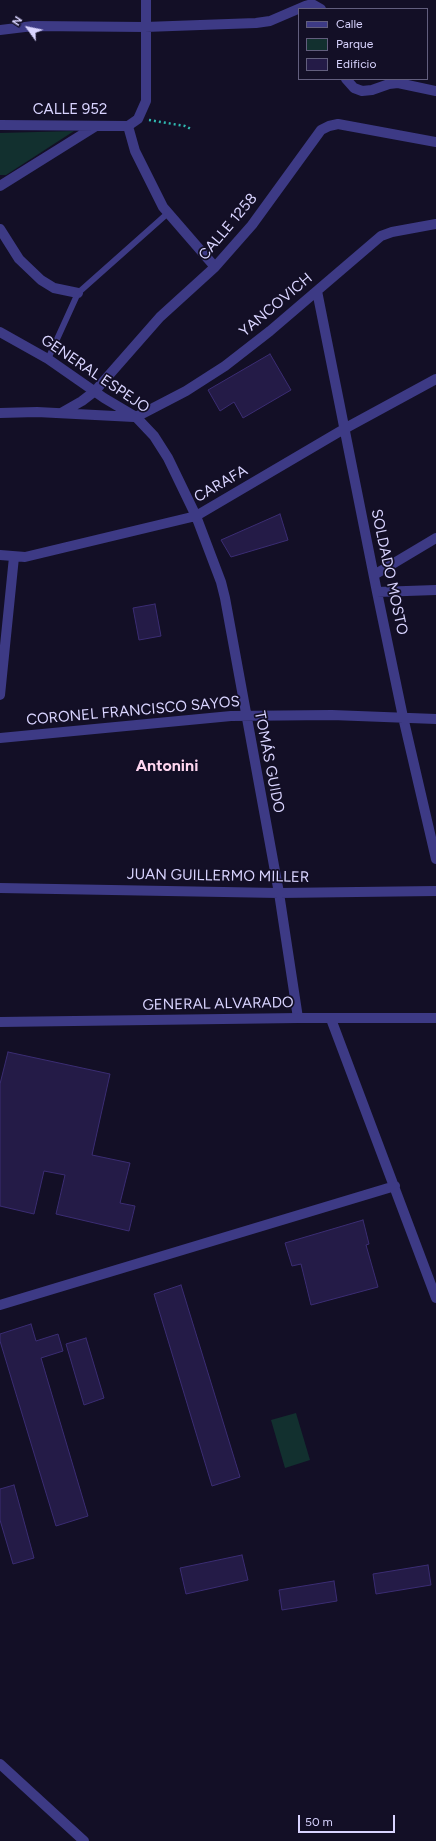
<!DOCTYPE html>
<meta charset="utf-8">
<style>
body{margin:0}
#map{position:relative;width:436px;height:1841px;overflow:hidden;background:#130f26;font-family:Figtree,sans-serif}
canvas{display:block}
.legend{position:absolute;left:298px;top:8px;width:130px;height:72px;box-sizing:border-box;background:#130f26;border:1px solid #625e7d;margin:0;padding:5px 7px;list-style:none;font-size:12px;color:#d9d4ff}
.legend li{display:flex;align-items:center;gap:8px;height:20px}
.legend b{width:20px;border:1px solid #625e7d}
.north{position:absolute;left:8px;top:8px;width:40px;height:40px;-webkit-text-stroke:3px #130f26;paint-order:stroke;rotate:303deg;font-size:11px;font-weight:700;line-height:16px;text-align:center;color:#d9d4ff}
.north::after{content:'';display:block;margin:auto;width:14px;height:18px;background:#d9d4ff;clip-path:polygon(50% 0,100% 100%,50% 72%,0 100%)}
.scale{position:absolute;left:298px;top:1815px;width:97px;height:18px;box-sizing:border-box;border:2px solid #d9d4ff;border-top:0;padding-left:5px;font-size:12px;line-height:14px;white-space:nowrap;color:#d9d4ff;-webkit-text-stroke:3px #130f26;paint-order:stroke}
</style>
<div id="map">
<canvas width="436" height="1841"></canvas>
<ul class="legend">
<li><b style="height:5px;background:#3d3a85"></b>Calle</li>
<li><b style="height:11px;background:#12302f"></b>Parque</li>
<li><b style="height:11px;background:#241b47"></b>Edificio</li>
</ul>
<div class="north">N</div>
<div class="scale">50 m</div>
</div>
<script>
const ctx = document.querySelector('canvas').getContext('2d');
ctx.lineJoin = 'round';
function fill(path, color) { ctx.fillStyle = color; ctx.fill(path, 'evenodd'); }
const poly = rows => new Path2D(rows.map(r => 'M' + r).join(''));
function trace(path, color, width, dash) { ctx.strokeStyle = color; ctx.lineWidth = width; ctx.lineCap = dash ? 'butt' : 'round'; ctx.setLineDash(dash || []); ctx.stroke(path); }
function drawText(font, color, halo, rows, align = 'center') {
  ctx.font = font + ' Figtree,sans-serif'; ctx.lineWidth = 3.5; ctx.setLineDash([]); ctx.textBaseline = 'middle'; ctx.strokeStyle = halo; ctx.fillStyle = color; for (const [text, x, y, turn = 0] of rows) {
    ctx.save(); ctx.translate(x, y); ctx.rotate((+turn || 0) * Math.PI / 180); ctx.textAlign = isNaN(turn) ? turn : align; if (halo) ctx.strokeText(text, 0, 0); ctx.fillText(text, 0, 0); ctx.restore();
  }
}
const green = poly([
 [74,131,6,175,0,175,0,133],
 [296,1413,310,1460,285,1468,271,1420]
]);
const building = poly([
 [270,354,291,390,243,418,234,402,220,411,208,390,270,354],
 [280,514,288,540,231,557,221,540,280,514],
 [155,604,161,636,139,640,133,608,155,604],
 [8,1052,110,1074,92,1155,130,1163,120,1203,135,1206,129,1231,56,1214,65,1175,44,1171,34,1214,0,1206,0,1084,8,1052],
 [363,1220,369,1244,366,1245,378,1287,311,1305,301,1264,292,1266,285,1243,363,1220],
 [181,1285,240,1477,212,1486,154,1294,181,1285],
 [31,1324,36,1341,58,1334,63,1351,41,1358,88,1516,56,1526,0,1341,0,1334,31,1324],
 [86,1338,104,1398,84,1405,66,1344,86,1338],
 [14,1485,34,1558,13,1564,0,1520,0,1489,14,1485],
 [242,1555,248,1580,186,1594,180,1568,242,1555],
 [428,1565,431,1585,376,1594,373,1574,428,1565],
 [334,1581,337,1601,282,1610,279,1590,334,1581]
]);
const path = poly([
 [149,120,185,126,191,129]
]);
const service = poly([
 [48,359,78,293,168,213]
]);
const minor = poly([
 [0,30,33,26,145,27,256,23,270,21,305,6,312,4,321,9],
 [346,79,354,88,362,91,372,90,389,84,398,83,436,91],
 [0,125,128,126,138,119,146,101,146,0],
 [128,126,135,151,163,207,215,267],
 [0,186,96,126],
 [0,229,19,259,41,280,54,288,78,293],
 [317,291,377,592,403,717,436,859],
 [0,332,48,359,104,398,136,417,154,436,168,458,196,516,221,582,225,598,279,893,298,1018],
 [0,413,37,412,134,417],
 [61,413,82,401,95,391,160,317,215,267,252,225,321,130,329,126,338,124,436,142],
 [136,417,186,391,225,366,270,331,381,236,392,232,436,224],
 [0,555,25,557,196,516,344,429,436,379],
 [374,575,436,538],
 [377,592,436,590],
 [0,695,14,557],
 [0,738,231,716,332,715,436,719],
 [0,888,279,893,436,891],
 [331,1019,436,1298],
 [0,1305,395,1186]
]);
const tertiary = poly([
 [0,1022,298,1018,436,1018],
 [0,1764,84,1841]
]);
const streetNames = [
 ["CALLE 952",70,110],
 ["CALLE 1258",228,227,-50],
 ["YANCOVICH",276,305,-40],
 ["GENERAL ESPEJO",95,374,34],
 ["CARAFA",221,484,-30],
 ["SOLDADO MOSTO",389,572,78],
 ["CORONEL FRANCISCO SAYOS",133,711,-5],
 ["TOMÁS GUIDO",269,762,79],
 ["JUAN GUILLERMO MILLER",218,876,1],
 ["GENERAL ALVARADO",218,1004,-1]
];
const neighbourhoodNames = [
 ["Antonini",167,766]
];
fill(green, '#12302f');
fill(building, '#241b47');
trace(building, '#3b2d73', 1);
trace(path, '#2fb8b0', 2.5, [2, 3]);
trace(service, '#3d3a85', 6);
trace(minor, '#3d3a85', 10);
trace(tertiary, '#3d3a85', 10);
drawText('15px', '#d9d4ff', '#130f26', streetNames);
drawText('bold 16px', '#ffd6f0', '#130f26', neighbourhoodNames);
</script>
